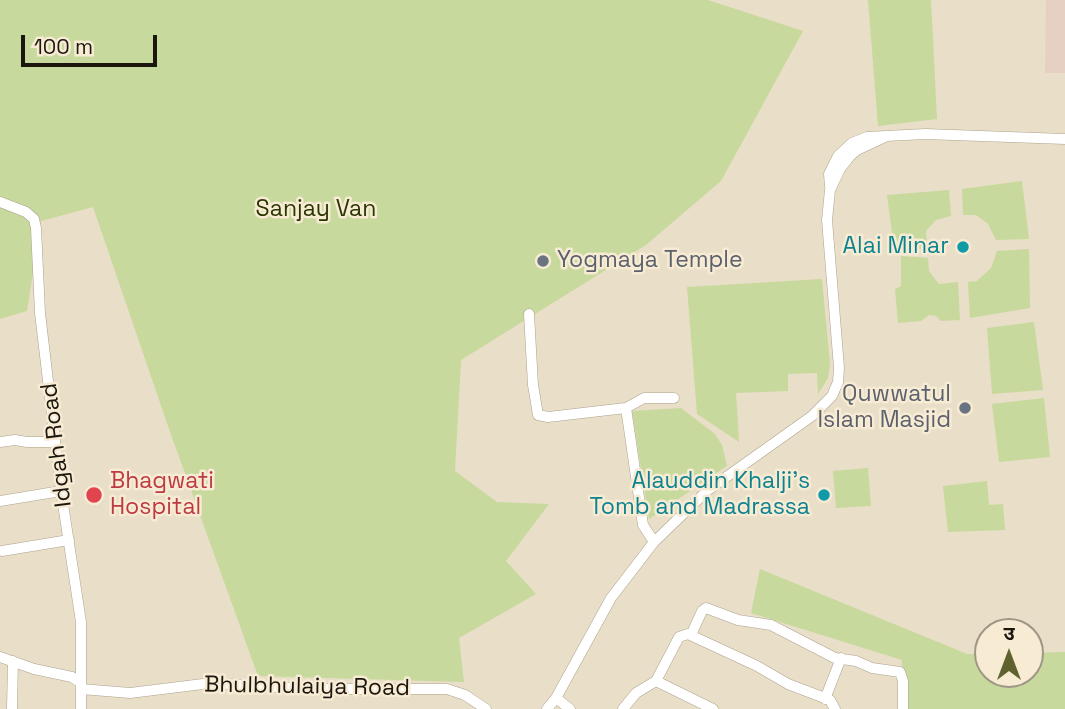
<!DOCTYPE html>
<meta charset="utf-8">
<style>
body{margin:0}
#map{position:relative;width:1065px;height:709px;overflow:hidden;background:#e9dec7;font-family:"Space Grotesk","Noto Sans Devanagari",sans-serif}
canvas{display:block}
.north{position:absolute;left:974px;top:618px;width:70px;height:70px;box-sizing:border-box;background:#f7ebd4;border:2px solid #9f9685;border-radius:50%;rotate:0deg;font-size:19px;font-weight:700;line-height:28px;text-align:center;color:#1b170f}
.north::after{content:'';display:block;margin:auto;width:24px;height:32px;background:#5f612e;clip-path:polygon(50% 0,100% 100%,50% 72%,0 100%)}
.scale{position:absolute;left:21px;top:35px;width:136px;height:32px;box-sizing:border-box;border:4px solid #1b170f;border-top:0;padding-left:9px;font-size:21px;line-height:24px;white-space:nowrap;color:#1b170f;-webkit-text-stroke:5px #f7ebd4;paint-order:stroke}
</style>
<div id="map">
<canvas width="1065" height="709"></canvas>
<div class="north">उ</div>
<div class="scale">100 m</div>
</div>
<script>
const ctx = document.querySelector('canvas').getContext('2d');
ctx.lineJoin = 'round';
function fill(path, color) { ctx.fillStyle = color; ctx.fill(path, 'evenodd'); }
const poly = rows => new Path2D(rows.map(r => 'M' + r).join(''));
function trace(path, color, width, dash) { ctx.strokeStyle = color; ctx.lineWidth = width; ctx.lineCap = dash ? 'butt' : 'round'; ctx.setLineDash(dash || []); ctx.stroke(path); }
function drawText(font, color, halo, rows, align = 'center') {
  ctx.font = font + ' "Space Grotesk",sans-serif'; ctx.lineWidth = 5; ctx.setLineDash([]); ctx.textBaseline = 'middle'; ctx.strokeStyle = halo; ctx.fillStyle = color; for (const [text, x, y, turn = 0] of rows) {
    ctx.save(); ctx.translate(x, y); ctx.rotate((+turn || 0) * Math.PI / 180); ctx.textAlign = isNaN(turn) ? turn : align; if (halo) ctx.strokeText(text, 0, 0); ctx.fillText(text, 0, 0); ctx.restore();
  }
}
const education = poly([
 [1046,0,1065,0,1065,73,1045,73]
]);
const green = poly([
 [0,0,708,0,803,31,721,181,646,245,461,360,455,471,497,502,549,504,506,561,536,594,459,638,464,682,258,676,169,429,93,207,41,221,27,311,0,319],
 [868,0,931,0,937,119,878,126],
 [1022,181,1029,239,996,240,988,224,976,215,963,215,962,189],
 [949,190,951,216,936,220,926,231,927,249,894,247,887,195],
 [1029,249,1030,308,970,318,968,282,977,281,991,268,997,251],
 [901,256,928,258,929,271,939,284,958,282,960,320,941,321,936,316,929,315,921,321,898,323,895,289,901,286],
 [822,279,830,364,828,378,818,394,817,373,788,374,788,391,736,393,739,442,697,414,687,287],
 [1034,322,1043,390,992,394,987,328],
 [1044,398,1050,457,999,462,992,404],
 [681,408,715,434,722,445,727,466,649,519,632,411],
 [868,468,871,506,836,508,833,471],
 [987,481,989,505,1003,504,1005,530,948,532,943,486],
 [760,569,967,654,988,654,988,674,1030,674,1030,653,1065,652,1065,709,901,709,902,660,751,613]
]);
const minor = poly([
 [830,186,829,174,838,156,852,143,867,137,925,134,1065,139],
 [0,202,26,212,34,219,36,228,40,313,61,491,81,622,81,709],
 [529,314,533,385,538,415,548,417,626,408,643,525,654,542],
 [626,408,644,398,674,398],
 [0,442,15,440,27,442,55,442],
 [0,501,61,491],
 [2,551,69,540],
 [691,635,702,611,706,608,738,620,771,625,835,658,856,661,872,668,900,672,903,681,903,709],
 [0,657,34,669,72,677,81,683],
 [656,681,713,709],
 [81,689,130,693,211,683,311,689,447,689,465,695,486,709],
 [556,698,570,709],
 [825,699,841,658],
 [12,709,13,661],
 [547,709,556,698,611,598,654,542,708,490,812,416,832,396,838,382,839,368,827,220,830,190,840,169,850,156,857,150,885,137],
 [623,709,636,693,656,681,679,637,688,634,757,666,788,684,830,700,835,709]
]);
const markers = [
 [963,247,7,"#0f9aa8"],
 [543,261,7,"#6b7280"],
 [965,408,7,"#6b7280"],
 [94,495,9,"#e0444e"],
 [824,495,7,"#0f9aa8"]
];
const parkNames = [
 ["Sanjay Van",316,210]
];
const cultureNames = [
 ["Alai Minar",949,247],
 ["Alauddin Khalji's",810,482],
 ["Tomb and Madrassa",810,508]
];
const worshipNames = [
 ["Yogmaya Temple",557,261],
 ["Quwwatul",951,395,"right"],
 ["Islam Masjid",951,421,"right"]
];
const streetNames = [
 ["Idgah Road",57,445,-97],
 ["Bhulbhulaiya Road",307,687,1]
];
const healthNames = [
 ["Bhagwati",110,482],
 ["Hospital",110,508]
];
fill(education, '#e6d0c3');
fill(green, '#c7d99d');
trace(minor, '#ada28d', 11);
trace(minor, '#fff', 10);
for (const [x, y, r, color] of markers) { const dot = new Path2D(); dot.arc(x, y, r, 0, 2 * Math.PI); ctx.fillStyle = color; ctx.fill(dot); trace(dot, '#f7ebd4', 2.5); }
drawText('23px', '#2a3700', '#f7ebd4', parkNames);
drawText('23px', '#0d838f', '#f7ebd4', cultureNames, 'right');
drawText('23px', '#5b616d', '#f7ebd4', worshipNames, 'left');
drawText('23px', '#1b170f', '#f7ebd4', streetNames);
drawText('23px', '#be3a42', '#f7ebd4', healthNames, 'left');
</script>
